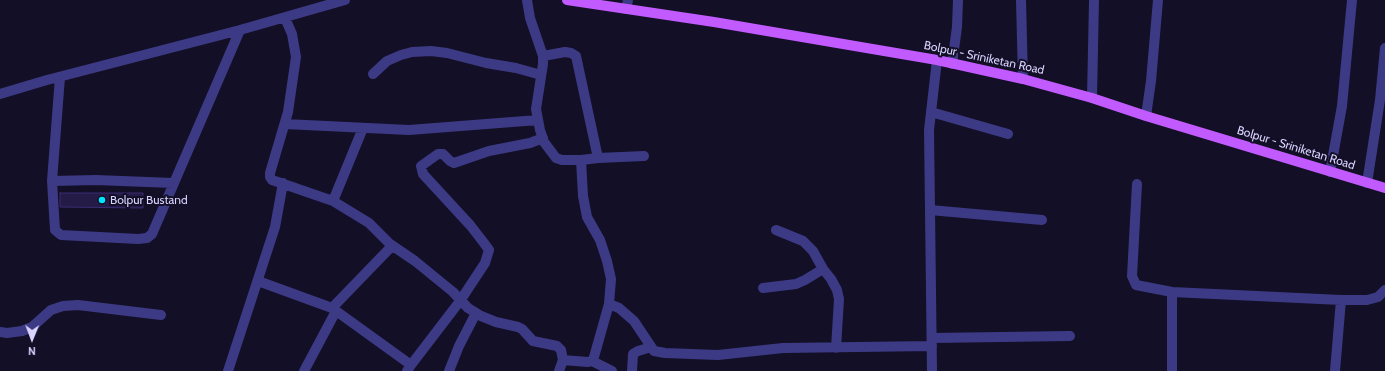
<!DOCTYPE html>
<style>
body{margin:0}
#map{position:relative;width:1385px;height:371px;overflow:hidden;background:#130f26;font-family:Cabin,sans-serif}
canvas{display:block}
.north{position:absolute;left:12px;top:319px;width:40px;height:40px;-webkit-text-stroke:3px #130f26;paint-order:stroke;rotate:181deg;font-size:11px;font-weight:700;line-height:16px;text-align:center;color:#d9d4ff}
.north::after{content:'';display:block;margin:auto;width:14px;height:18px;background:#d9d4ff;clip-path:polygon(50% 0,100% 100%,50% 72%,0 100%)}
</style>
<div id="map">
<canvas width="1385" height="371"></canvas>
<div class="north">N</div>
</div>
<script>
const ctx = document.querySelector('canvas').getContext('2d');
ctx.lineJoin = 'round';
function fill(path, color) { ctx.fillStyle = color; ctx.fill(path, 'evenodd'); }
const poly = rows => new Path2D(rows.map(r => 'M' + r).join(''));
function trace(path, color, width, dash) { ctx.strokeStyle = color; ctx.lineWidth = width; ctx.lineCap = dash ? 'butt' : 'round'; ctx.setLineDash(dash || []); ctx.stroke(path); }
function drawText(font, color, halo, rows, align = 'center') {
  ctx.font = font + ' Cabin,sans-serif'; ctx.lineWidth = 4; ctx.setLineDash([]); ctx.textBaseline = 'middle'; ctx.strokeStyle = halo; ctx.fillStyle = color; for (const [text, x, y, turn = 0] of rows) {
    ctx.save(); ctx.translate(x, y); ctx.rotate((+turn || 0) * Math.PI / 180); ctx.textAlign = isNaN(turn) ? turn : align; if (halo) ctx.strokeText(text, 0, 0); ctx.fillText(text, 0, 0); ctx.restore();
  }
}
const building = poly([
 [60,193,143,193,143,208,60,207,60,193]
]);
const minor = poly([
 [527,0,530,18,543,56,543,64,536,109,540,130,544,142,556,158,562,160,581,160,583,196,587,217,600,240,607,261,611,279,609,304,594,357,592,361,588,362,563,360,559,371],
 [1021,0,1023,79],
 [626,9,628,0],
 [285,18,292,34,296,57,288,112,270,173,270,177,272,180,333,201,369,223,390,244,390,248,332,308,411,365,407,371],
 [543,56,565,52,571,53,576,56,598,158],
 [952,64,957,27,958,0],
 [373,74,387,61,401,55,412,52,431,51,447,53,486,63,516,68,541,75],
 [60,77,52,181,55,230,61,235,138,239,147,238,152,234,240,30],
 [0,94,47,80,240,30,345,0],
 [1092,98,1094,0],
 [931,112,1008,134],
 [1146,116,1151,81,1158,0],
 [285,124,409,130,538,120],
 [581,160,598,158,644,156],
 [1330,172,1342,106,1352,0],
 [52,181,96,180,173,183],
 [1367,183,1380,100,1385,48],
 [1137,184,1132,276,1136,285,1172,292],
 [333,201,363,128],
 [930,210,1042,220],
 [776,230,803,241,813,251,823,269,831,279,837,290,839,299,836,348],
 [390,244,415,261,453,292,468,308,481,316,496,322,518,327,522,329,533,341,557,346,561,350,563,360],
 [258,281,332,308],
 [763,288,796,284,805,280,823,269],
 [609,304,619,308,634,321,654,351,665,353,718,355,783,348,932,346],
 [0,332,7,333,22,331,32,327,51,310,63,306,78,305,161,315],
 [932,338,1070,336],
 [592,361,612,371],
 [411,365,460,301,485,263,489,250,484,243,470,225,423,174,421,166,438,154,443,154,450,161,454,163,489,151,530,143,543,138],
 [228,371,275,227,283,183],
 [304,371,336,311],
 [449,371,459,346,476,313],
 [632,371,633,354,638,351,651,347],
 [932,371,929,130,937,60],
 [1172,371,1172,292,1341,300],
 [1335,371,1341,300,1367,300,1378,297,1385,290]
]);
const major = poly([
 [567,0,714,22,937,60,1023,79,1092,98,1146,116,1385,188]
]);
const markers = [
 [102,200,4,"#00e5ff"]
];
const streetNames = [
 ["Bolpur - Sriniketan Road",984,58,12],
 ["Bolpur - Sriniketan Road",1296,148,17]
];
const poiNames = [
 ["Bolpur Bustand",110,200]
];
fill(building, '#241b47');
trace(building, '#3b2d73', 1);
trace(minor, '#3d3a85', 10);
trace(major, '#c25bff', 10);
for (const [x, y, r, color] of markers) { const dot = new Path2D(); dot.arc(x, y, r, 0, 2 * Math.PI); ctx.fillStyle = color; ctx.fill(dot); trace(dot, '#130f26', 1.5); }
drawText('12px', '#d9d4ff', '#130f26', streetNames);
drawText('12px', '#d9d4ff', '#130f26', poiNames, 'left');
</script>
